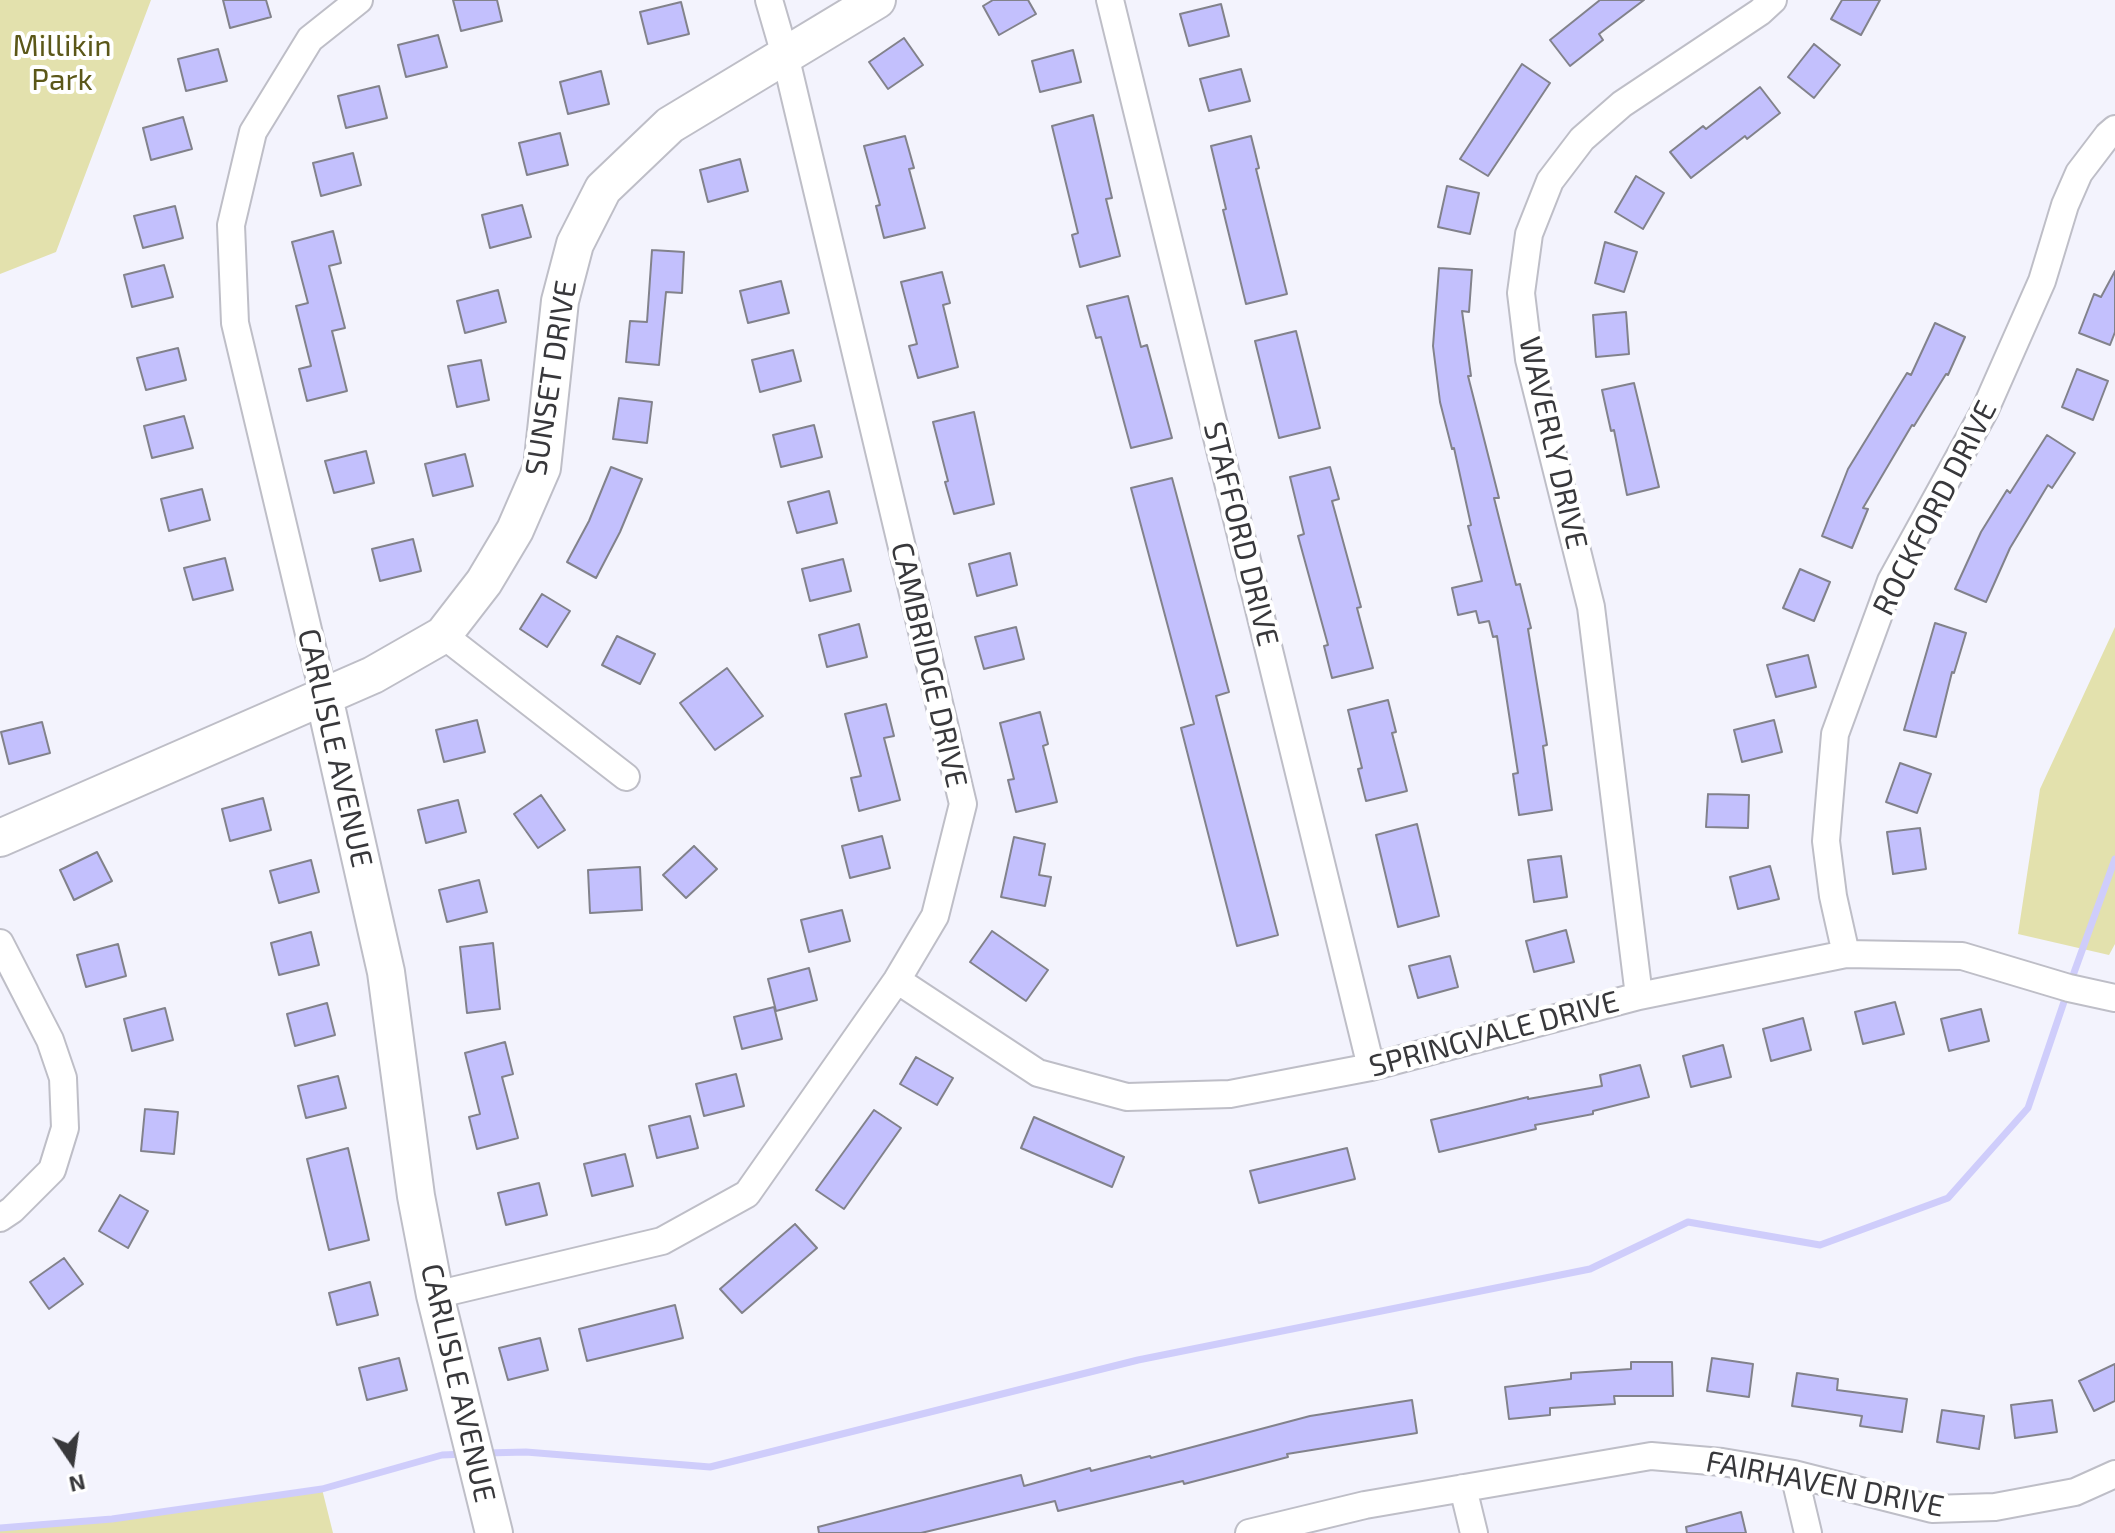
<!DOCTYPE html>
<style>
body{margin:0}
#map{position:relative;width:2115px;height:1533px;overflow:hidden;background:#f3f3fd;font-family:"Exo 2",sans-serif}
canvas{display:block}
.north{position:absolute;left:32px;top:1421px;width:80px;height:80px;-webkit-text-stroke:6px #fff;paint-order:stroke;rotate:167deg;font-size:22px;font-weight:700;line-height:32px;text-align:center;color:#38383b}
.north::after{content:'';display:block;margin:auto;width:28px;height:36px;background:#38383b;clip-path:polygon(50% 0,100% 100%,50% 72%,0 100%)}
</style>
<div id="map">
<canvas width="2115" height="1533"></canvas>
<div class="north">N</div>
</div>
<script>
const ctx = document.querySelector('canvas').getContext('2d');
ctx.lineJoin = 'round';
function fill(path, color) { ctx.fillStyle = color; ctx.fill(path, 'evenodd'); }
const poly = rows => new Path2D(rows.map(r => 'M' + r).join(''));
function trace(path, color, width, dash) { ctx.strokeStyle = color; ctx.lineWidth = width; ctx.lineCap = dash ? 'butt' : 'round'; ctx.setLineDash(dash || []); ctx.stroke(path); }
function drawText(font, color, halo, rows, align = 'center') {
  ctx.font = font + ' "Exo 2",sans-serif'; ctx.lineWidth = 8; ctx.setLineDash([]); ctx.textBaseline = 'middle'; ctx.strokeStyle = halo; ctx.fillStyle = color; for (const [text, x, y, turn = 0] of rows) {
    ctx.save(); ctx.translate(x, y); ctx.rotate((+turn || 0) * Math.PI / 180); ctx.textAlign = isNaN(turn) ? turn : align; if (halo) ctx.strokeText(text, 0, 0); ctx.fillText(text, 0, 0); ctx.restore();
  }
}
const green = poly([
 [0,0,151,0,56,252,0,274],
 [2115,627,2115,944,2109,955,2018,934,2040,789],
 [322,1489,333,1533,0,1533,0,1528,112,1519]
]);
const stream = poly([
 [2071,981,2115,859],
 [486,1453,526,1452,710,1467,1138,1360,1590,1269,1688,1222,1820,1245,1948,1198,2028,1108,2067,993],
 [0,1528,112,1519,322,1489,442,1455,466,1454]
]);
const building = poly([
 [223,0,266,0,271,17,230,28,223,0],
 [453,0,497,0,502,21,461,31,453,0],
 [993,0,1028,0,1036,14,999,35,983,6,993,0],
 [1600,0,1644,0,1599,34,1603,40,1570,66,1550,40,1600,0],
 [1842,0,1880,0,1861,35,1831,19,1842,0],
 [681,2,689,34,648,44,640,12,681,2],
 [1221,4,1229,36,1189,46,1180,14,1221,4],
 [438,35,447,67,406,77,398,45,438,35],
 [904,38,923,65,888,89,869,62,904,38],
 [1814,44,1840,65,1814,98,1788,77,1814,44],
 [218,49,227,81,186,91,178,59,218,49],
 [1073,50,1081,82,1040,92,1032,61,1073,50],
 [1522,64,1550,83,1488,176,1460,159,1522,64],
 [1241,69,1250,101,1209,111,1200,79,1241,69],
 [601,71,609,104,568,114,560,82,601,71],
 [379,86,387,118,346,128,338,96,379,86],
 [1760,87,1780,113,1747,139,1745,136,1691,178,1670,152,1703,126,1706,129,1760,87],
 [1093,115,1112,198,1106,199,1120,256,1080,267,1072,235,1078,233,1052,126,1093,115],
 [183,117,192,149,151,160,143,128,183,117],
 [560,133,568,165,527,175,519,143,560,133],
 [905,136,914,168,909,169,925,228,884,238,876,206,880,205,864,146,905,136],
 [1251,136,1259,168,1256,169,1287,294,1246,304,1223,210,1226,209,1211,146,1251,136],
 [353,153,361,185,321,196,313,163,353,153],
 [740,159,748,191,708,202,700,170,740,159],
 [1636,176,1664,193,1643,229,1615,212,1636,176],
 [1447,186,1479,193,1470,234,1438,227,1447,186],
 [522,205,531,237,490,248,482,215,522,205],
 [175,206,183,238,143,248,134,216,175,206],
 [333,231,341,263,329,266,345,328,332,331,347,391,307,401,299,369,311,366,296,306,308,303,292,242,333,231],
 [1605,242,1637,252,1624,292,1595,283,1605,242],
 [652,250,684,252,682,293,666,292,659,365,626,362,630,321,647,322,652,250],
 [164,265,173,297,132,307,124,275,164,265],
 [1439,268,1472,270,1469,312,1462,311,1471,376,1468,376,1499,498,1494,498,1516,585,1520,584,1531,628,1528,629,1547,745,1543,746,1552,810,1519,815,1513,774,1518,773,1497,636,1493,637,1489,621,1479,623,1476,611,1458,615,1452,588,1482,581,1468,526,1471,525,1454,448,1452,449,1440,402,1433,346,1439,268],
 [2115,271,2115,332,2110,345,2079,333,2094,294,2101,297,2115,271],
 [942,272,950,303,943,305,958,367,918,378,909,346,917,344,901,282,942,272],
 [781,281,789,313,748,323,740,291,781,281],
 [498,290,506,322,465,333,457,301,498,290],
 [1128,296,1141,347,1147,345,1172,438,1131,448,1101,337,1096,338,1087,306,1128,296],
 [1626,312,1629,354,1596,357,1593,315,1626,312],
 [1935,323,1965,337,1948,375,1946,374,1914,426,1912,425,1863,508,1868,509,1852,548,1822,536,1848,469,1907,373,1911,375,1935,323],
 [1296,331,1320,428,1279,438,1255,341,1296,331],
 [178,348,186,380,146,390,137,358,178,348],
 [793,350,801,381,760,392,752,360,793,350],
 [481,360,489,400,457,407,448,366,481,360],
 [2077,369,2108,381,2093,420,2062,407,2077,369],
 [1634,383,1659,487,1627,495,1614,430,1611,431,1602,390,1634,383],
 [619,398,652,402,647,443,613,439,619,398],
 [974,412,994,504,954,514,945,482,948,481,933,422,974,412],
 [184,416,193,448,152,458,144,426,184,416],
 [814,425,822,457,781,467,773,435,814,425],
 [2047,435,2075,453,2052,488,2048,485,2010,548,1986,602,1955,589,1981,532,2007,490,2010,493,2047,435],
 [366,451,374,483,334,493,325,461,366,451],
 [465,454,473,486,433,496,425,464,465,454],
 [611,467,642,479,620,532,596,578,567,562,589,521,611,467],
 [1330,467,1339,499,1332,501,1361,607,1357,608,1373,668,1332,678,1324,646,1328,645,1298,536,1304,534,1290,477,1330,467],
 [1172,478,1229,692,1216,696,1278,935,1237,946,1181,728,1194,724,1131,488,1172,478],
 [202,489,210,520,169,531,161,499,202,489],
 [829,491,837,523,797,533,788,502,829,491],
 [413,539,421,571,380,581,372,549,413,539],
 [1010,553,1017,585,977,596,969,564,1010,553],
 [225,558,233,590,193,600,184,568,225,558],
 [843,559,851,591,810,601,802,569,843,559],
 [1800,569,1830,582,1814,621,1783,608,1800,569],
 [542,594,570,611,547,647,520,629,542,594],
 [1935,623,1966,633,1954,673,1952,672,1936,737,1904,730,1935,623],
 [859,624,867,657,827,667,819,635,859,624],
 [1016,627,1024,659,984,669,975,637,1016,627],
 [617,636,655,654,640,684,602,665,617,636],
 [1808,655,1816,687,1776,697,1767,665,1808,655],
 [727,668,763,716,715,750,680,703,727,668],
 [1388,700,1396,732,1392,733,1407,791,1366,801,1358,769,1362,768,1348,710,1388,700],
 [886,704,894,736,884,738,900,800,859,811,851,778,861,776,845,714,886,704],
 [1040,712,1048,744,1043,746,1057,802,1016,812,1008,780,1014,779,1000,723,1040,712],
 [477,720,485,752,444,762,436,730,477,720],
 [1774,720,1782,752,1742,762,1734,730,1774,720],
 [42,722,50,753,9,764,1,732,42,722],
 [1900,763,1931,774,1917,813,1886,802,1900,763],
 [1708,794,1749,795,1748,828,1706,827,1708,794],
 [541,795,565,830,538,848,514,814,541,795],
 [263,798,271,830,230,841,222,809,263,798],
 [458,800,466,832,426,843,418,810,458,800],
 [1417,824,1439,916,1398,927,1376,835,1417,824],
 [1920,828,1926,869,1893,874,1887,832,1920,828],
 [882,836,890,868,850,878,842,846,882,836],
 [1014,837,1045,844,1039,875,1051,877,1045,906,1001,897,1014,837],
 [694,846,717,869,686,898,663,875,694,846],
 [97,852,112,881,74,900,60,870,97,852],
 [1561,856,1567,897,1534,902,1528,860,1561,856],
 [311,860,319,892,279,903,270,871,311,860],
 [1770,866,1779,899,1738,909,1730,877,1770,866],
 [640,867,642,910,590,913,588,870,640,867],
 [479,880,487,912,447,922,439,890,479,880],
 [842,910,850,941,809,952,801,920,842,910],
 [1566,930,1574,962,1534,972,1526,941,1566,930],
 [992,931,1048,970,1026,1001,970,962,992,931],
 [311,932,319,965,279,975,271,943,311,932],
 [493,943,500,1009,467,1013,460,947,493,943],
 [118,944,126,976,86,987,77,955,118,944],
 [1450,956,1458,987,1418,998,1409,966,1450,956],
 [809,968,817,1000,776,1011,768,979,809,968],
 [1895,1002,1904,1034,1863,1044,1855,1012,1895,1002],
 [327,1003,335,1035,295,1046,287,1014,327,1003],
 [774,1007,782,1039,742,1049,734,1017,774,1007],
 [165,1008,173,1040,132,1051,124,1019,165,1008],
 [1981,1009,1989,1041,1949,1051,1941,1019,1981,1009],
 [1803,1018,1811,1050,1771,1061,1763,1029,1803,1018],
 [505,1042,513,1074,502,1077,518,1138,477,1149,469,1117,480,1114,465,1053,505,1042],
 [1723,1045,1731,1077,1691,1087,1683,1056,1723,1045],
 [916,1057,953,1078,937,1105,900,1084,916,1057],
 [1640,1065,1649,1097,1593,1111,1593,1114,1535,1125,1536,1129,1439,1152,1431,1120,1528,1097,1528,1099,1602,1086,1600,1075,1640,1065],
 [736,1074,744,1106,704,1116,696,1084,736,1074],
 [338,1076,346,1108,306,1118,298,1086,338,1076],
 [145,1109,178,1112,174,1154,141,1151,145,1109],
 [874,1110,901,1128,844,1209,816,1190,874,1110],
 [690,1116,698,1148,657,1158,649,1126,690,1116],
 [1034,1117,1124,1157,1112,1187,1021,1148,1034,1117],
 [348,1148,369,1240,329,1250,307,1159,348,1148],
 [1347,1148,1355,1179,1259,1203,1250,1171,1347,1148],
 [625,1154,633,1186,592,1196,584,1164,625,1154],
 [539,1183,547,1215,506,1225,498,1193,539,1183],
 [120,1195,148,1211,128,1248,99,1231,120,1195],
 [795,1224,817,1248,742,1313,720,1289,795,1224],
 [64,1258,83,1284,49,1309,30,1282,64,1258],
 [370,1282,378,1315,337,1325,329,1293,370,1282],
 [675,1305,683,1338,587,1361,579,1329,675,1305],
 [540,1338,548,1370,508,1380,499,1348,540,1338],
 [399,1358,407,1390,367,1400,359,1368,399,1358],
 [1712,1358,1753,1364,1749,1397,1707,1391,1712,1358],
 [1631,1362,1672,1362,1673,1396,1614,1396,1615,1404,1550,1408,1550,1415,1509,1419,1505,1387,1571,1379,1571,1373,1631,1369,1631,1362],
 [2115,1364,2115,1401,2094,1411,2079,1381,2115,1364],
 [1797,1373,1838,1379,1837,1390,1907,1399,1902,1432,1860,1426,1862,1416,1792,1406,1797,1373],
 [1412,1400,1417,1433,1287,1454,1288,1457,1184,1484,1183,1481,1058,1511,1055,1501,921,1533,819,1533,818,1527,1021,1475,1024,1486,1090,1468,1091,1471,1150,1456,1151,1458,1310,1416,1412,1400],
 [2052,1400,2057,1432,2015,1438,2011,1405,2052,1400],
 [1942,1410,1984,1416,1979,1449,1937,1442,1942,1410],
 [1741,1512,1746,1533,1687,1533,1686,1527,1741,1512]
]);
const street = poly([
 [1110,0,1371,1067],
 [443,635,626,777],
 [324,697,235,323,231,225,253,132,310,39,359,0],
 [0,943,50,1040,63,1078,65,1128,52,1170,12,1210,0,1218],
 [1846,954,1833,896,1826,841,1835,734,1891,581,1985,410,2042,281,2065,205,2079,173,2108,135,2115,129],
 [897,980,1038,1073,1127,1097,1230,1094,1371,1067,1639,996,1846,954,1962,956,2069,988,2115,998],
 [1639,996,1591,607,1529,359,1521,293,1529,234,1550,181,1582,139,1622,104,1760,12,1773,0],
 [435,1295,662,1241,747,1194,897,980,935,916,963,804,785,55,769,0],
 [1794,1474,1808,1533],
 [1463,1488,1474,1533],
 [1249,1533,1365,1505,1651,1456,1722,1462,1794,1474,1932,1509,1995,1507,2075,1492,2115,1474]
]);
const secondary = poly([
 [324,697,386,972,416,1196,435,1295,494,1533],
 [0,838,373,675,443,635,484,582,515,530,542,468,560,301,575,244,603,189,670,125,877,0]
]);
const parkNames = [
 ["Millikin",62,46],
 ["Park",62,80]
];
const streetNames = [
 ["SUNSET DRIVE",551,378,-81],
 ["WAVERLY DRIVE",1553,443,77],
 ["ROCKFORD DRIVE",1935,508,-63],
 ["STAFFORD DRIVE",1241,534,76],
 ["CAMBRIDGE DRIVE",929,665,77],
 ["CARLISLE AVENUE",335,748,77],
 ["SPRINGVALE DRIVE",1494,1034,-15],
 ["CARLISLE AVENUE",458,1383,77],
 ["FAIRHAVEN DRIVE",1825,1484,11]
];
fill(green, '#e3e1ad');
trace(stream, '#cfcdfb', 7);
fill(building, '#c3c0fd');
trace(building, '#82828b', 2);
trace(street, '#bebec7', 30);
trace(secondary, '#bebec7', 40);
trace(street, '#fff', 26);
trace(secondary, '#fff', 36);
drawText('30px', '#5b5719', '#fff', parkNames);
drawText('30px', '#38383b', '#fff', streetNames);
</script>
